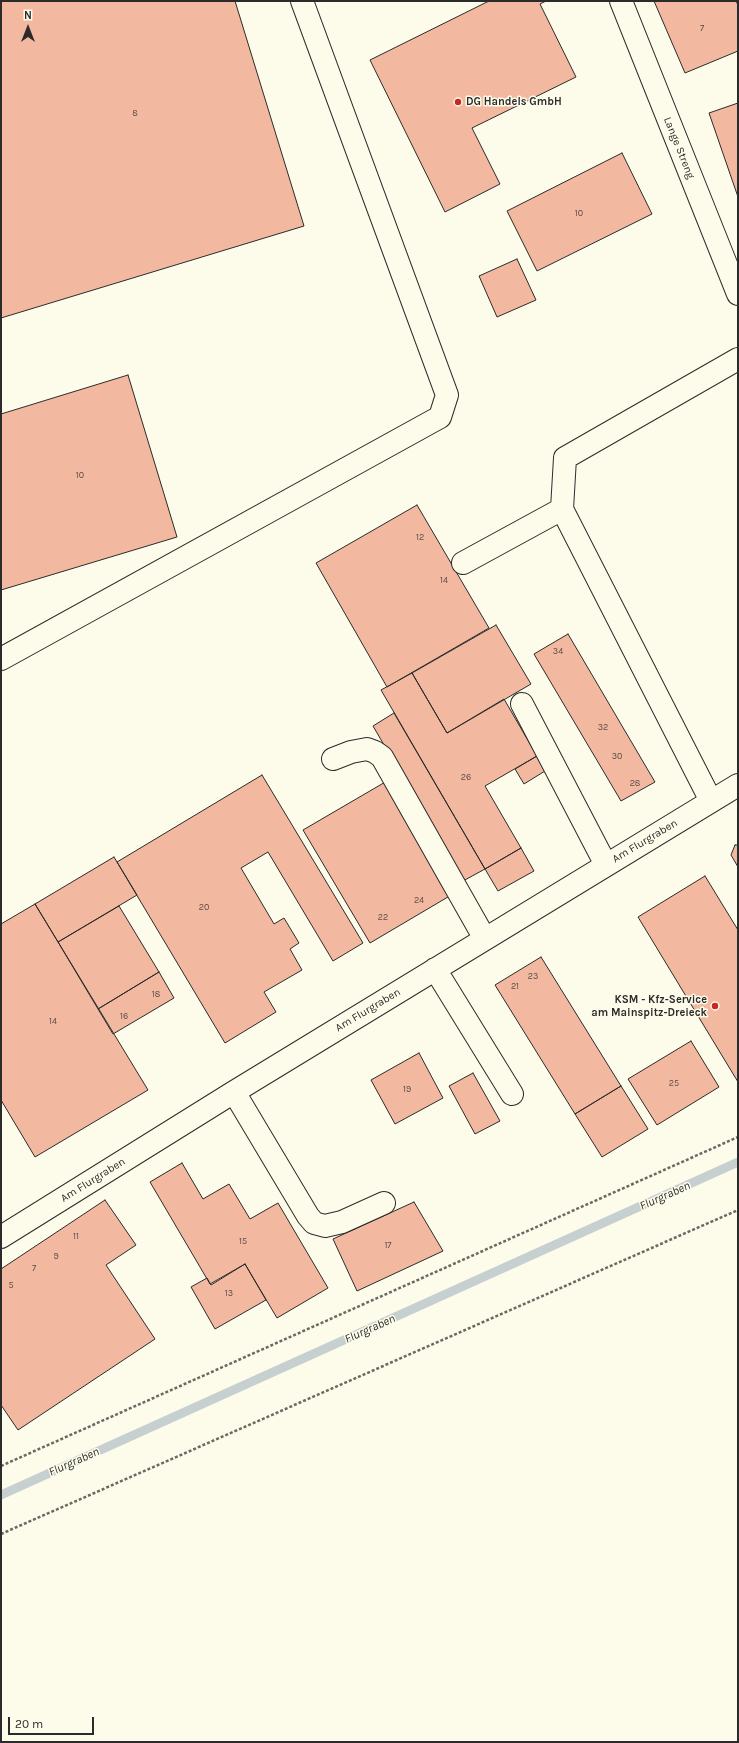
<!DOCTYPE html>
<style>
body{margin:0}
#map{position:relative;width:739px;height:1743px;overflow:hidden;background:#fdfbea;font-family:Karla,sans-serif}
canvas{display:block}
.frame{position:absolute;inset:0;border:2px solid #2b2b2b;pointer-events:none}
.north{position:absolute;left:8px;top:8px;width:40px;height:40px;-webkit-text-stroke:3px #fdfbea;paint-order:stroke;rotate:0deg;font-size:11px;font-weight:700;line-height:16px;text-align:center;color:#2b2b2b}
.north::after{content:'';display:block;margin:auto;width:14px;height:18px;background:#2b2b2b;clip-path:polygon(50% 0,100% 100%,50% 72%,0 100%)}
.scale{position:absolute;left:8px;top:1717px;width:86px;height:18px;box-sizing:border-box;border:2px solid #2b2b2b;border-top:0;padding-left:5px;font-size:12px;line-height:14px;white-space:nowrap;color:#2b2b2b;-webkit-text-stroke:3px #fdfbea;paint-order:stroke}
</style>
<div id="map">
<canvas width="739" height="1743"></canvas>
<div class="frame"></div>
<div class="north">N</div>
<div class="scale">20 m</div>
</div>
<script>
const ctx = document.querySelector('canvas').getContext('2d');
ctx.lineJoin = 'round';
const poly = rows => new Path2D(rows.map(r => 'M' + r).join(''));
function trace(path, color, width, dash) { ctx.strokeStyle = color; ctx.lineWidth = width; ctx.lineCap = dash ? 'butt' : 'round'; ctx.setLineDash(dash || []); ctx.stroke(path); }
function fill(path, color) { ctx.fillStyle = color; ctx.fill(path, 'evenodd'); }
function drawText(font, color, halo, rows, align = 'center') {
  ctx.font = font + ' Karla,sans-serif'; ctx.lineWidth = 3; ctx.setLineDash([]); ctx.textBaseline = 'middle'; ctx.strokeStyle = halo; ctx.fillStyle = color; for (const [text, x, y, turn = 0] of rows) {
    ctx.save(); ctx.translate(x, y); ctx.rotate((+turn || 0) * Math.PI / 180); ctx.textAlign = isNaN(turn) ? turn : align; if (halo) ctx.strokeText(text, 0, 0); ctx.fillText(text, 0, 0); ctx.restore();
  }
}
const stream = poly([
 [1,1495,738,1162]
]);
const building = poly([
 [1,1,235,1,304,226,1,318,1,1],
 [489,1,546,1,540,4,576,77,472,128,500,184,445,212,370,60,489,1],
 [654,1,736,1,738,5,738,51,685,73,654,1],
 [738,103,738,197,709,113,738,103],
 [622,153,652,214,537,271,507,211,622,153],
 [517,259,536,300,497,317,479,276,517,259],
 [128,375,177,537,1,590,1,414,128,375],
 [417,505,489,628,387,687,316,563,417,505],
 [496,625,531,684,447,733,412,673,496,625],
 [568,634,655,782,621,801,534,654,568,634],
 [412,673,447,733,504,699,537,756,485,786,521,848,485,869,381,690,412,673],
 [394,713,485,869,463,881,373,726,394,713],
 [537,756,545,771,524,784,515,769,537,756],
 [262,775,363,943,333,961,268,852,241,868,274,924,284,918,299,943,290,949,302,970,264,992,276,1012,225,1043,117,862,262,775],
 [387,781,453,894,370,943,303,830,387,781],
 [735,845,738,845,738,867,731,855,735,845],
 [521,848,534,871,498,891,485,869,521,848],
 [114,857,137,895,58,942,35,904,114,857],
 [705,876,738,930,738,1082,638,917,705,876],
 [35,904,148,1090,35,1157,1,1100,1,924,35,904],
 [119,906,159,972,98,1009,58,942,119,906],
 [541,957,621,1086,575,1114,495,985,541,957],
 [159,972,174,998,113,1034,98,1009,159,972],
 [691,1041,719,1087,657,1125,628,1079,691,1041],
 [419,1053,443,1098,395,1124,371,1080,419,1053],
 [473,1073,500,1121,475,1134,449,1086,473,1073],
 [621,1086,648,1129,602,1157,575,1114,621,1086],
 [182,1163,203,1199,229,1184,250,1219,278,1203,328,1288,277,1318,245,1264,210,1284,150,1182,182,1163],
 [105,1200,136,1245,106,1265,155,1339,18,1430,1,1405,1,1269,105,1200],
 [414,1202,443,1251,357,1291,333,1239,414,1202],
 [245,1264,266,1300,215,1329,191,1287,207,1278,211,1285,245,1264]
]);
const path = poly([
 [1,1466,738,1137],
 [1,1534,738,1210]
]);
const minor = poly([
 [621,1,738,294],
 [463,563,562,509],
 [1,659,440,417,447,395,302,1],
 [522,704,606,865],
 [333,759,351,752,367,749,375,752,382,757,485,939],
 [711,801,562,509,565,458,738,359],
 [435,969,512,1094],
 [234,1092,308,1216,314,1223,325,1226,342,1222,384,1203],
 [1,1237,234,1092,738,785]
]);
const markers = [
 [458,102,4,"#c62828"],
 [715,1006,4,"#c62828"]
];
const numberNames = [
 ["7",702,28],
 ["8",135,113],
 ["10",579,213],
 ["10",80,475],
 ["12",420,537],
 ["14",444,580],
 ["34",558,651],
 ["32",603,727],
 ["30",617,756],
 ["26",466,777],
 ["28",635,783],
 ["24",419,900],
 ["20",204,907],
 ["22",383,917],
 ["23",533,976],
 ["21",515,986],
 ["18",156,994],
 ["16",124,1016],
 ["14",53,1021],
 ["25",674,1083],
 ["19",407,1089],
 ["11",76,1236],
 ["15",243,1241],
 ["17",388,1245],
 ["9",56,1256],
 ["7",34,1268],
 ["5",11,1285],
 ["13",229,1293]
];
const poiNames = [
 ["DG Handels GmbH",466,102],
 ["KSM - Kfz-Service",707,1000,"right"],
 ["am Mainspitz-Dreieck",707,1013,"right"]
];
const streetNames = [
 ["Lange Streng",679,148,68],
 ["Am Flurgraben",645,841,-31],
 ["Am Flurgraben",368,1010,-31],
 ["Am Flurgraben",93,1180,-32]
];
const waterNames = [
 ["Flurgraben",665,1196,-24],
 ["Flurgraben",370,1329,-24],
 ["Flurgraben",74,1462,-24]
];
trace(stream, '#c7d0d0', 9);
fill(building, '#f2b8a0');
trace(building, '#2b2b2b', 1);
trace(minor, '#2b2b2b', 24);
trace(path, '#6a6964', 2.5, [3, 2]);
trace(minor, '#fdfbea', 22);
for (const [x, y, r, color] of markers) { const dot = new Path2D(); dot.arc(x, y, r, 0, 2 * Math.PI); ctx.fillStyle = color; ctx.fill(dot); trace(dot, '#fdfbea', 1.5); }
drawText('9px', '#5d4e48', null, numberNames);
drawText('bold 11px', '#2b2b2b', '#fdfbea', poiNames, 'left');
drawText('11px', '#2b2b2b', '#fdfbea', streetNames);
drawText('italic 12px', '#2b2b2b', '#fdfbea', waterNames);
</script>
